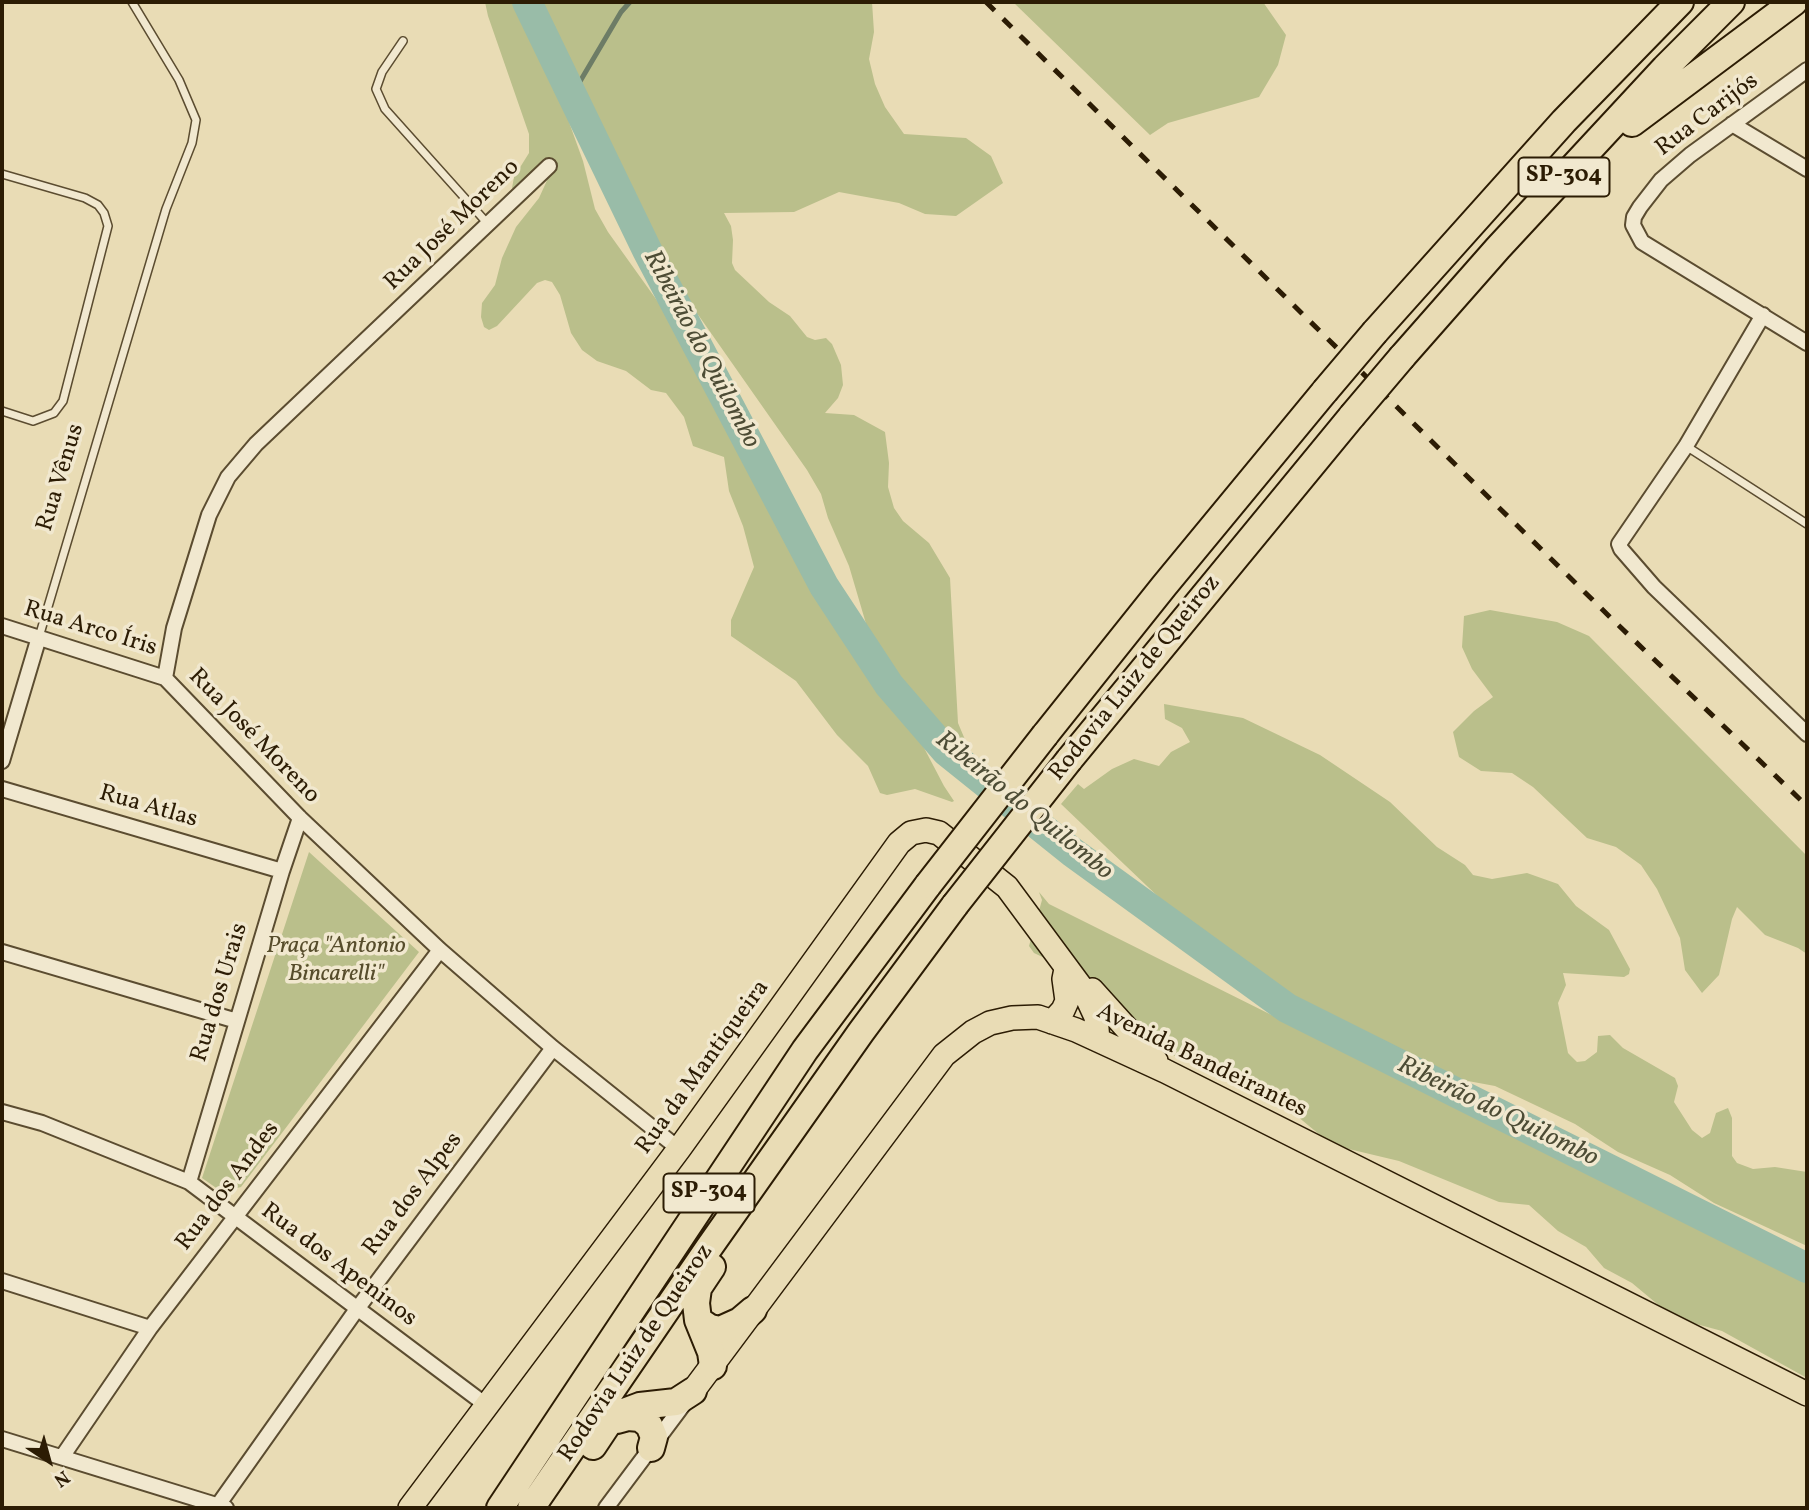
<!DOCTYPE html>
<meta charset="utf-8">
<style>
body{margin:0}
#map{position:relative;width:1809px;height:1510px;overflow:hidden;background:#e9dcb5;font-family:Vollkorn,serif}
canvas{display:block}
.frame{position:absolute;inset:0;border:4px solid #2c1c04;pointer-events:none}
.north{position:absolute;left:14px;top:1426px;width:70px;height:70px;-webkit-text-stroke:5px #f1e8cf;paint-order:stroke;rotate:144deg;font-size:19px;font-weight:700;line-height:28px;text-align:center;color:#2c1c04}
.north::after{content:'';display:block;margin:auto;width:24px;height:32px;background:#2c1c04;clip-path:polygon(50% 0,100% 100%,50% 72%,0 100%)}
</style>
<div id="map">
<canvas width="1809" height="1510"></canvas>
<div class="frame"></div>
<div class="north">N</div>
</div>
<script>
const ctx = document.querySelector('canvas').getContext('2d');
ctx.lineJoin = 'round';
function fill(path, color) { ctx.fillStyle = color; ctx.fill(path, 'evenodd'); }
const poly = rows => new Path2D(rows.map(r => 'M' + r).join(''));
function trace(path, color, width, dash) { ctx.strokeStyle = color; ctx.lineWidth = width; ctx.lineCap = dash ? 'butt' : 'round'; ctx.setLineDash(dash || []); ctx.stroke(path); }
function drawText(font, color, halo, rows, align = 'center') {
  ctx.font = font + ' Vollkorn,serif'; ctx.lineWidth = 7; ctx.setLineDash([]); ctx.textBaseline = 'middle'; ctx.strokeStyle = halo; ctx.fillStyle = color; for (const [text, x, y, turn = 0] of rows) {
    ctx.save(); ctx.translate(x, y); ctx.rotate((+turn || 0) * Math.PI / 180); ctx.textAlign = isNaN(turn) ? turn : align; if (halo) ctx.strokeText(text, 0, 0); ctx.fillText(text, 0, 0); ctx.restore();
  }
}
const green = poly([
 [485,2,520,2,549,59,556,86,583,161,595,209,608,232,779,471,944,786,954,801,952,802,915,789,887,795,880,793,868,766,837,735,796,681,731,636,731,620,754,567,743,526,729,491,724,457,693,446,684,417,666,393,651,390,626,371,597,361,582,350,571,333,560,295,552,282,545,280,537,283,497,326,489,330,484,327,481,317,482,303,495,285,502,258,516,227,539,198,549,176,546,174,522,192,512,188,514,177,529,153,529,134,488,16],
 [535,2,872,2,874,32,869,59,875,84,885,107,904,134,966,138,991,156,1003,183,956,216,925,214,899,203,839,192,794,212,724,213,731,226,733,240,732,263,735,270,769,302,790,316,807,337,815,340,826,338,832,344,841,365,843,385,838,398,825,413,854,415,885,432,889,463,888,487,894,508,903,521,929,543,950,578,958,723,974,761,973,769,953,754,931,732,885,667,872,644,849,566,828,518,821,494,807,470,699,316,663,279,646,255],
 [1013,2,1263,2,1286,35,1278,65,1259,97,1168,123,1150,135],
 [1490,610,1557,622,1589,636,1807,856,1807,954,1798,948,1765,935,1737,907,1732,919,1719,975,1702,993,1685,970,1680,938,1657,889,1641,865,1616,847,1587,838,1533,787,1512,773,1481,771,1459,757,1453,732,1474,711,1493,697,1472,669,1462,647,1464,616],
 [1164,704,1243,718,1320,755,1390,802,1437,847,1465,865,1473,875,1492,879,1527,873,1558,884,1576,906,1609,930,1630,969,1629,974,1624,977,1563,973,1566,985,1558,1003,1568,1053,1577,1062,1585,1061,1597,1052,1598,1036,1610,1035,1623,1048,1675,1078,1678,1086,1674,1102,1692,1130,1702,1138,1710,1133,1716,1113,1728,1108,1732,1118,1732,1156,1737,1163,1753,1169,1775,1167,1807,1172,1807,1246,1714,1203,1670,1175,1618,1152,1575,1124,1495,1086,1468,1081,1406,1060,1348,1036,1242,986,1218,968,1194,943,1169,907,1061,804,1078,784,1084,789,1112,769,1134,759,1159,766,1171,752,1190,742,1182,728,1165,719],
 [309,852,419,952,241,1187,222,1192,202,1178],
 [1039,892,1049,904,1807,1282,1807,1378,1722,1331,1674,1318,1632,1283,1604,1268,1586,1247,1558,1231,1529,1205,1499,1202,1399,1161,1332,1145,1297,1116,1230,1075,1179,1058,1139,1039,1074,972,1034,953,1029,946,1042,900]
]);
const stream = poly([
 [572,95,621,12,630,2]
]);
const river = poly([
 [527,2,647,250,824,586,889,685,946,751,1072,852,1287,1008,1807,1268]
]);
const lane = poly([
 [403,41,382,72,376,89,385,109,488,224],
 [2,174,85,198,98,205,104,213,108,226,63,401,54,413,33,421,2,411],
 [1686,446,1807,524],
 [39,637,166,209,192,143,196,120,179,80,132,2]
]);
const street = poly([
 [1807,70,1690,155,1661,180,1640,207,1634,217,1633,225,1642,242,1807,343],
 [1732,124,1807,169],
 [1763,315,1686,446,1619,544,1621,549,1654,587,1807,734],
 [2,626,165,678,300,818,440,950,553,1048,679,1149],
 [165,678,174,628,209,515,228,477,256,444,549,166],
 [2,761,39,637],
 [2,789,282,871],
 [2,952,237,1021],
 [2,1112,42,1123,189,1182,486,1405],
 [189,1182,282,871,300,818],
 [2,1281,150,1328],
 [2,1439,226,1508],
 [62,1457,150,1328,440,950],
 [216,1508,357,1309,553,1048],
 [606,1508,686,1401]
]);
const primary = poly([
 [1092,990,1156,1061],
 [1052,1022,1063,1010,1067,1001,1064,979,1066,969],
 [693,1391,944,1055,973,1032,990,1023,1012,1018,1038,1017,1076,1030,1165,1071,1807,1394],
 [410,1508,679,1149,899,843,911,833,926,830,939,833,1007,887,1084,991,1096,1017,1098,1040]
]);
const highway = poly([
 [1632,123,1794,2],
 [1375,332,1564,121,1680,2],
 [1402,357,1498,248,1665,68,1731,2],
 [1045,735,1164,586,1325,391],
 [1069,760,1352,416],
 [712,1267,698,1288,696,1303,698,1320,711,1352,713,1366],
 [698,1320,710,1328,720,1330,740,1321,753,1310],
 [617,1420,628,1417,640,1418,649,1425,654,1437,651,1448],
 [593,1446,609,1422,624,1412,640,1406,676,1402,693,1391],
 [500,1508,805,1050,928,885],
 [531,1508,708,1249,861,1032,955,905]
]);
const rail = poly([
 [986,2,1613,620,1807,806]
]);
const highwayBridge = poly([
 [1325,391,1375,332],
 [1352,416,1402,357],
 [928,885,1045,735],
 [955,905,1069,760]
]);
const shields = [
 [1564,177,91],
 [709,1193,91]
];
const shieldNames = [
 ["SP-304",1564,177],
 ["SP-304",709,1193]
];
const streetNames = [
 ["Rua Carijós",1708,116,-37],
 ["Rua José Moreno",453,226,-44],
 ["Rua Vênus",62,478,-73],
 ["Rua Arco Íris",90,630,17],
 ["Rodovia Luiz de Queiroz",1136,679,-51],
 ["Rua José Moreno",253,737,46],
 ["Rua Atlas",148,808,16],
 ["Rua dos Urais",221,993,-73],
 ["Avenida Bandeirantes",1201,1062,26],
 ["Rua da Mantiqueira",704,1068,-54],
 ["Rua dos Andes",229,1187,-53],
 ["Rua dos Alpes",414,1195,-53],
 ["Rua dos Apeninos",338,1266,37],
 ["Rodovia Luiz de Queiroz",637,1354,-56]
];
const parkNames = [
 ["Praça \"Antonio",336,948],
 ["Bincarelli\"",336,976]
];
const waterNames = [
 ["Ribeirão do Quilombo",700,350,62],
 ["Ribeirão do Quilombo",1023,807,39],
 ["Ribeirão do Quilombo",1497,1113,26]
];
fill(green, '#babf8b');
trace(stream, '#6d7c66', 5);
trace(river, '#99bca8', 30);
trace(lane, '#5b4c30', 10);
trace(street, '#5b4c30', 18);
trace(primary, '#2c1c04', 26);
trace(highway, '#2c1c04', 30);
trace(lane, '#f1e8cf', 7);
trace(street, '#f1e8cf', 14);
trace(primary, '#e9dcb5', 23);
trace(highway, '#e9dcb5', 26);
trace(rail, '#2c1c04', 5, [12, 12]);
trace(highwayBridge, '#2c1c04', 30, []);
trace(highwayBridge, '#e9dcb5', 26);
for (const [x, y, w] of shields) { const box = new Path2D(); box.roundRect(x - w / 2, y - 19.5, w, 39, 5); ctx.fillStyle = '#f1e8cf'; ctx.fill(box); trace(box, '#2c1c04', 2); }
drawText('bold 23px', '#2c1c04', null, shieldNames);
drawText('24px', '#2c1c04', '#f1e8cf', streetNames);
drawText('italic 24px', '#574d2c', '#f1e8cf', parkNames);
drawText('italic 26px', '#4d4c35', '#f1e8cf', waterNames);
</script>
